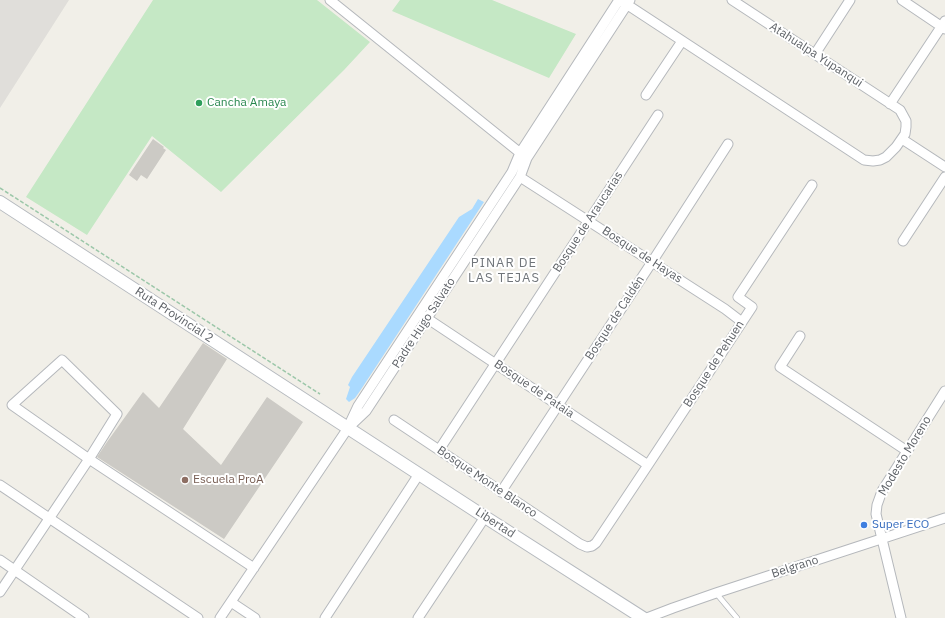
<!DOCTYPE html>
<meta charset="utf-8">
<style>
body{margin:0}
canvas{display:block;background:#f1efe8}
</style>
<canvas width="945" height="618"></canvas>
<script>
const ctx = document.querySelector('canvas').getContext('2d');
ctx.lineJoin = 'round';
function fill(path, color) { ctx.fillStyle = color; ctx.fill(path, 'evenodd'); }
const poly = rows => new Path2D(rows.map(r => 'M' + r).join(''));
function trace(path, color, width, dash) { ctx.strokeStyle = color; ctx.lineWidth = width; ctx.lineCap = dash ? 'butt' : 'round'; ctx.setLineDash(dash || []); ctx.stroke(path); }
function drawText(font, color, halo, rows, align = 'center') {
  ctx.font = font + ' "IBM Plex Sans",sans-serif'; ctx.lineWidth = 4; ctx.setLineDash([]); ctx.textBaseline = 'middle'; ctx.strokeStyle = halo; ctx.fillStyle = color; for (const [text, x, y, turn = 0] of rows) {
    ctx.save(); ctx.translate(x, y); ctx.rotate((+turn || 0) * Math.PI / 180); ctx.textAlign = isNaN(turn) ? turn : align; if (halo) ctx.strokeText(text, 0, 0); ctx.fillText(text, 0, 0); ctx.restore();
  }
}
const industrial = poly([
 [0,0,69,0,0,108]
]);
const green = poly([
 [153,0,317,0,370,42,344,70,221,192,152,136,87,235,26,197],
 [400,0,492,0,576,34,549,78,392,11]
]);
const water = poly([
 [478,199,484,202,482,205,360,391,355,398,349,402,346,399,350,387,348,385,352,377,459,217,472,209]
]);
const building = poly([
 [153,139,164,147,163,148,166,150,147,179,141,175,137,181,129,175],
 [203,343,227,359,183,429,221,465,267,397,303,422,224,539,97,457,107,442,143,392,159,408]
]);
const path = poly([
 [0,188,320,394]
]);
const service = poly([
 [716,593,737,618]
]);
const minor = poly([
 [330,0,524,156],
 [620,0,864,160,873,161,880,160,886,157,896,147,905,134,906,127,906,121,900,110,732,0],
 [902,0,945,29],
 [815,54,850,0],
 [646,95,682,41],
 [890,104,945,21],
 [902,139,945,167],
 [520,177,725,309,742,322],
 [903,241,945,177],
 [422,315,648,465],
 [800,336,780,367,907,451],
 [394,420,580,544,587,547,592,546,596,543,648,465,752,307,738,297,812,185],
 [350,423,358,406,512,172,520,153,619,0],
 [439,450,658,115],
 [0,485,198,618],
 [501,492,652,262,728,144],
 [0,560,84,618],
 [0,592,89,459,117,414,62,360,12,405,89,459,254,568],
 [231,602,255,618],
 [220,618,348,428,366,411,520,177,527,158,630,0],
 [325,618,419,474],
 [418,618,485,517],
 [647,618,673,608,716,593,945,518],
 [901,618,876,514,877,505,882,491,945,391]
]);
const secondary = poly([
 [0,202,485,517,643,618]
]);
const markers = [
 [199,103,4,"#2e9e5b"],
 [185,480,4,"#8d6e63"],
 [864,525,4,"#3f7fe0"]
];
const streetNames = [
 ["Atahualpa Yupanqui",816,55,33],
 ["Bosque de Araucarias",588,222,-57],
 ["Bosque de Hayas",642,255,33],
 ["Ruta Provincial 2",174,315,33],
 ["Bosque de Caldén",615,318,-57],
 ["Padre Hugo Salvato",424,323,-57],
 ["Bosque de Pehuen",714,364,-57],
 ["Bosque de Pataia",534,389,34],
 ["Modesto Moreno",905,456,-59],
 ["Bosque Monte Blanco",487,482,34],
 ["Libertad",495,523,33],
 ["Belgrano",795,567,-18]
];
const leisureNames = [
 ["Cancha Amaya",207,103]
];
const educationNames = [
 ["Escuela ProA",193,480]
];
const shopNames = [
 ["Super ECO",872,525]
];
const neighbourhoodNames = [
 ["PINAR DE",504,263],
 ["LAS TEJAS",504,278]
];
fill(industrial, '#e0deda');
fill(green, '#c5e8c5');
fill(water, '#aadaff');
fill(building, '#cccac5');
trace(service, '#b5b8bc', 6);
trace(minor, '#b5b8bc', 11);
trace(secondary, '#b6babf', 14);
trace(path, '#9cc7a9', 1.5, [4, 2]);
trace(service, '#fff', 4.5);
trace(minor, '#fff', 9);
trace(secondary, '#fff', 12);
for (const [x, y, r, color] of markers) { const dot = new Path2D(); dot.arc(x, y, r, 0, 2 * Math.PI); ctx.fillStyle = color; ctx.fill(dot); trace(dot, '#fff', 1.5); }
drawText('12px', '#5f6368', '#fff', streetNames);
drawText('12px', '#27864d', '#fff', leisureNames, 'left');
drawText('12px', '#785e54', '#fff', educationNames, 'left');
drawText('12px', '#366cbe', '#fff', shopNames, 'left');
ctx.letterSpacing = '1px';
drawText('13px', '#70757a', '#fff', neighbourhoodNames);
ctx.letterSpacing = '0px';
</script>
